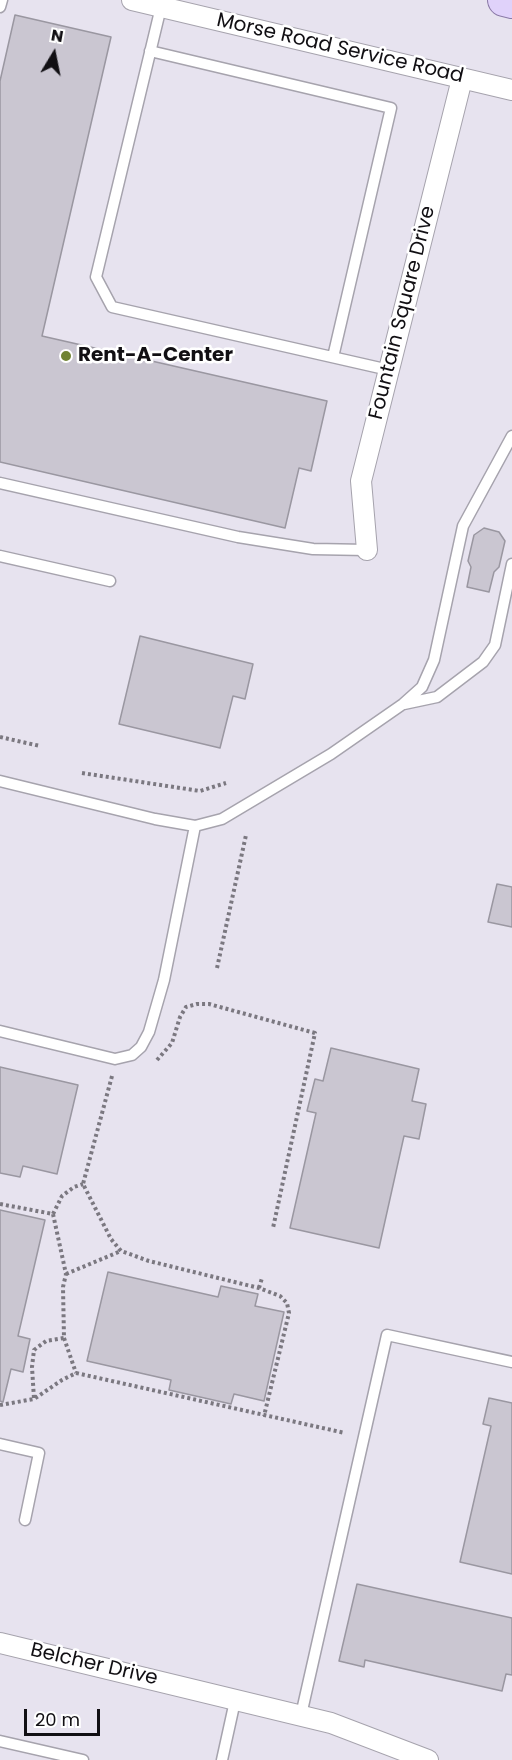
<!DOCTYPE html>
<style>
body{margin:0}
#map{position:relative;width:512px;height:1760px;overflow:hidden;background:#e7e3ef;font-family:Poppins,sans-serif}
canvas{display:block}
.north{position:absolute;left:24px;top:24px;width:60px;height:60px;-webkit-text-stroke:4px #fff;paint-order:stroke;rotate:10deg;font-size:16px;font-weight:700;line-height:24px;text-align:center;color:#110f13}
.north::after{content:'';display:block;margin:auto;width:21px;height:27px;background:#110f13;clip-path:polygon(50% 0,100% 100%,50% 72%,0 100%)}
.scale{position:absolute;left:24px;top:1709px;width:76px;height:27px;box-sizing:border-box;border:3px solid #110f13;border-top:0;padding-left:8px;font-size:18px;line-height:21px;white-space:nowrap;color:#110f13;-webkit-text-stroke:4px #fff;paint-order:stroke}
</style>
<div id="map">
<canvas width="512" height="1760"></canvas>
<div class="north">N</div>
<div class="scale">20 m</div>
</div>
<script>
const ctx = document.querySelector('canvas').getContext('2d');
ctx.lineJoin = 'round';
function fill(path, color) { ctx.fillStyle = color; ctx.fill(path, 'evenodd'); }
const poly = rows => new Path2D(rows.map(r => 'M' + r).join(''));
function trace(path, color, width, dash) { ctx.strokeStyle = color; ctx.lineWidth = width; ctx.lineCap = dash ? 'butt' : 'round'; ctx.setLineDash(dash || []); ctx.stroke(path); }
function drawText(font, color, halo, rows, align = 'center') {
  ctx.font = font + ' Poppins,sans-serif'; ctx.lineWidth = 5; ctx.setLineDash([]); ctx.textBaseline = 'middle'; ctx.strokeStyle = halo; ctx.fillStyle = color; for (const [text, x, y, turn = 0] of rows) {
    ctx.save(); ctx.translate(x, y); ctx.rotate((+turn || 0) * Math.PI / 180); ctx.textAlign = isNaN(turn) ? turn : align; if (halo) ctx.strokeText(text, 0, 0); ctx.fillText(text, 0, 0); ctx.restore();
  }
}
const building = poly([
 [15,15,111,37,42,336,327,401,311,471,299,468,285,528,0,462,0,81,15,15],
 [484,528,499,532,505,541,499,567,494,572,489,592,467,587,471,567,468,561,474,535,484,528],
 [140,636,253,664,245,699,233,696,220,748,119,724,140,636],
 [497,884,512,887,512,927,488,922,497,884],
 [331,1048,419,1069,412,1101,426,1104,419,1139,404,1136,379,1248,290,1228,316,1113,307,1111,315,1079,323,1081,331,1048],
 [0,1067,78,1085,57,1174,23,1166,20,1177,0,1173,0,1067],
 [0,1210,45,1220,18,1336,30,1339,23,1372,11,1369,3,1402,0,1401,0,1210],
 [108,1272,218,1297,221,1286,258,1294,255,1306,284,1312,264,1401,234,1394,231,1404,169,1390,171,1380,87,1361,108,1272],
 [489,1398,512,1403,512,1574,460,1562,491,1426,483,1424,489,1398],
 [357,1584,512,1618,512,1675,506,1674,502,1691,365,1660,364,1667,339,1661,357,1584]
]);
const path = poly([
 [0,737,40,746],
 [82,773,200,791,226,783],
 [217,968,246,835],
 [157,1060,172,1043,180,1017,186,1007,197,1004,209,1004,315,1033,273,1228],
 [112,1076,83,1184,111,1239,121,1251,149,1261,259,1288,280,1296,287,1303,289,1313,264,1416],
 [0,1204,53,1214,66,1274,63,1287,64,1338,46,1341,34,1350,32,1367,34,1399],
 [53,1214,62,1196,74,1187,83,1184],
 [66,1274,121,1251],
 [259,1288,262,1278],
 [64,1338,76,1373],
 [0,1405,34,1399,62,1380,76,1373,345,1433]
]);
const lane = poly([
 [0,7,2,0],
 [161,7,96,277,112,307,389,370],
 [150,51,391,108,333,357],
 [0,483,238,537,313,549,367,550],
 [0,556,110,581],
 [404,704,437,697,483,662,495,645,512,564],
 [0,781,155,819,195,826,222,819,331,754,403,704,422,687,434,660,463,526,512,436],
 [0,1031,115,1059,132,1055,141,1047,149,1032,164,980,195,826],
 [0,1444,39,1453,25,1520],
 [301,1715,387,1335,512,1362],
 [0,1741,83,1760],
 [222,1760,235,1701]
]);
const street = poly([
 [132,0,512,90],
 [367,550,361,481,462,79],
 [0,1643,331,1723,428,1760]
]);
const primary = poly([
 [504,0,512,2]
]);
const markers = [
 [66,356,6,"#708333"]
];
const streetNames = [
 ["Morse Road Service Road",340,49,13],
 ["Fountain Square Drive",403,313,-76],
 ["Belcher Drive",94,1665,13]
];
const poiNames = [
 ["Rent-A-Center",78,356]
];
fill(building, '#cac6d1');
trace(building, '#9a97a1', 1.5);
trace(lane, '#a6a3ad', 13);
trace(street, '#a6a3ad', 22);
trace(primary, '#8b7aa7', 34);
trace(path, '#7b7880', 4, [3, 3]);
trace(lane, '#fff', 10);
trace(street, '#fff', 20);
trace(primary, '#e0d2fa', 32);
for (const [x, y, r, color] of markers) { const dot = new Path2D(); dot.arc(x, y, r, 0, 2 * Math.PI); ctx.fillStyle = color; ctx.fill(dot); trace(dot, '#fff', 2); }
drawText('20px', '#110f13', '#fff', streetNames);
drawText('bold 20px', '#110f13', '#fff', poiNames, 'left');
</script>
